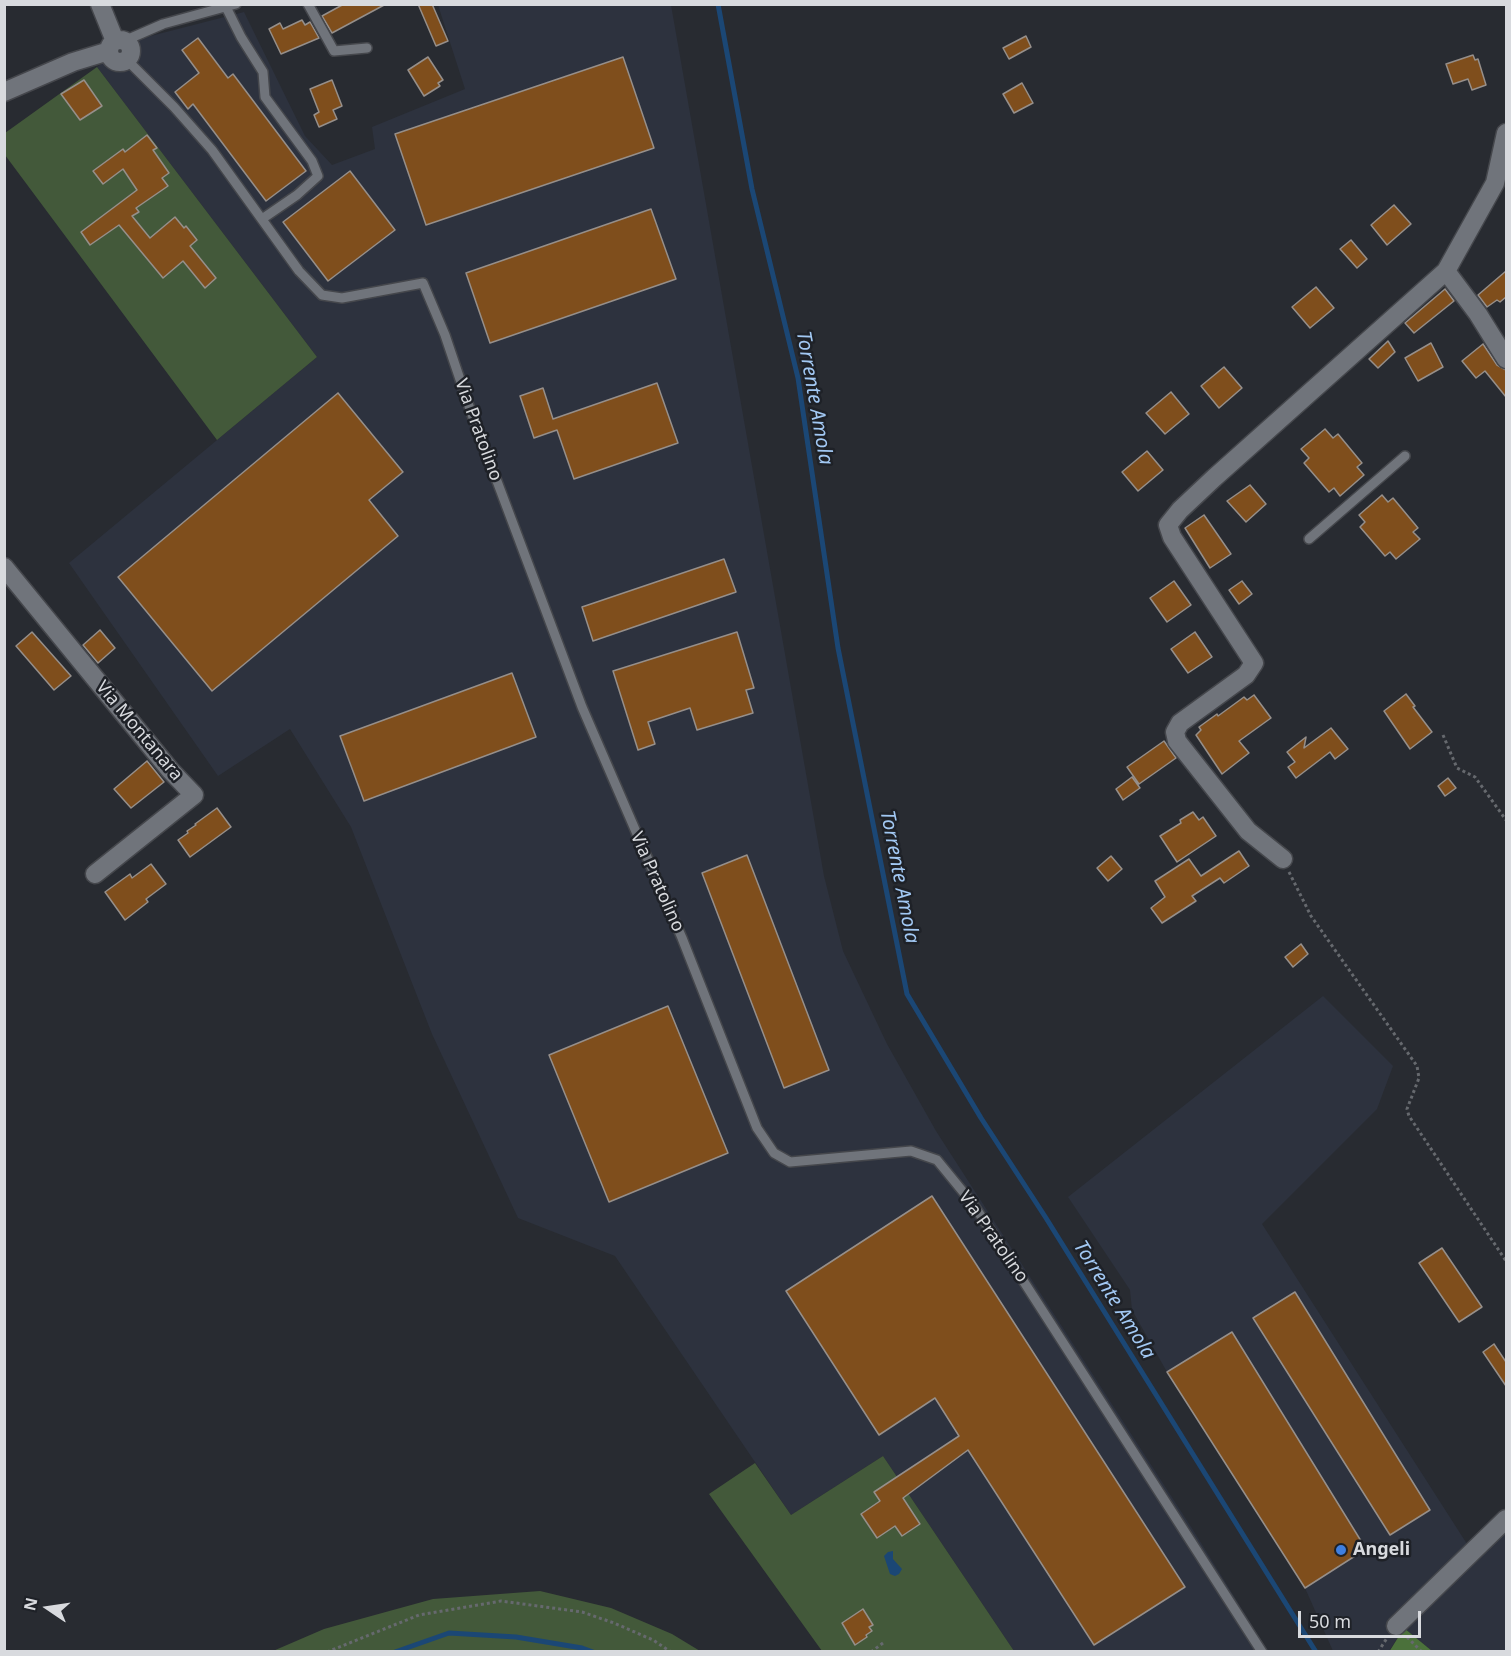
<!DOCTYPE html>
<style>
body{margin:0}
#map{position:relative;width:1511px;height:1656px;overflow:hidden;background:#282b31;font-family:"Noto Sans",sans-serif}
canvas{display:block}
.frame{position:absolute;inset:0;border:6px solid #d8dade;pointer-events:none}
.north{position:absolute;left:18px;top:1578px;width:60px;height:60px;-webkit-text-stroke:4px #1e2127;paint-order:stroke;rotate:283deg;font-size:16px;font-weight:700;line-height:24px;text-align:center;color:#d8dade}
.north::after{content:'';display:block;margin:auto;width:21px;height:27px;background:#d8dade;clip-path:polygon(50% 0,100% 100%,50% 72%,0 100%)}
.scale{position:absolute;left:1298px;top:1611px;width:123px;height:27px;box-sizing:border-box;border:3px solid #d8dade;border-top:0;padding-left:8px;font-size:18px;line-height:21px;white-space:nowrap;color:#d8dade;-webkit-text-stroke:4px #1e2127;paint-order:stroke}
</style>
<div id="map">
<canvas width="1511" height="1656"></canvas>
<div class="frame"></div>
<div class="north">N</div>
<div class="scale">50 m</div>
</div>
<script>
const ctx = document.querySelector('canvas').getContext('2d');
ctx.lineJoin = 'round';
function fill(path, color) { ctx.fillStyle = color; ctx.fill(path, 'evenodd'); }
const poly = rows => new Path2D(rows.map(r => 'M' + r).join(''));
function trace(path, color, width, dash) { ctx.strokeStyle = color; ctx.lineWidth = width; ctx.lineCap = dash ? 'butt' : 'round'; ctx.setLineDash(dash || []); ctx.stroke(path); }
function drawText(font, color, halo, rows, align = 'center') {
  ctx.font = font + ' "Noto Sans",sans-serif'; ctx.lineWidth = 5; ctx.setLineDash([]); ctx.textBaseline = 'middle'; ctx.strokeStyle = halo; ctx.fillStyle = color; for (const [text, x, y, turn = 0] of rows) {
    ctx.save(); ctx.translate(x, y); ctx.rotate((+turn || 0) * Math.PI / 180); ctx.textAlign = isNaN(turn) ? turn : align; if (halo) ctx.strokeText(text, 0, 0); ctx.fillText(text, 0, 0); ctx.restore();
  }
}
const built = poly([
 [438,5,671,5,824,876,843,951,887,1044,936,1131,1193,1530,1268,1651,1014,1651,883,1456,791,1515,615,1256,518,1218,432,1034,351,827,290,729,218,776,69,563,317,357,97,67,135,40,244,12,305,136,332,165,375,149,372,127,465,89],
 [1323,996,1393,1066,1377,1109,1262,1224,1476,1558,1506,1529,1506,1651,1432,1651,1404,1628,1389,1651,1333,1651,1305,1588,1167,1372,1132,1310,1130,1290,1068,1197]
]);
const green = poly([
 [97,67,317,357,217,440,5,155,5,133],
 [883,1456,1014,1651,822,1651,709,1494,755,1463,791,1515],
 [540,1591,611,1608,672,1634,700,1651,273,1651,324,1629,433,1599]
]);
const forest = poly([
 [1404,1628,1432,1651,1389,1652]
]);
const water = poly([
 [893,1551,893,1559,902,1569,899,1574,895,1576,890,1574,884,1556,888,1552]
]);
const stream = poly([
 [718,4,752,189,798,378,838,648,907,994,981,1118,1046,1218,1316,1652],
 [395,1652,449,1633,516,1637,582,1648,593,1652]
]);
const building = poly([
 [344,4,386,4,332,33,322,16,344,4],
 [418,4,432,4,448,41,436,46,418,4],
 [302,20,305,25,310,22,319,38,281,54,269,29,280,23,283,29,302,20],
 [1026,36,1031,47,1009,59,1003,48,1026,36],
 [198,38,228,78,233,74,306,171,266,201,193,104,188,109,175,92,199,73,182,50,198,38],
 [1473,55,1475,60,1478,59,1486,85,1472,90,1468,79,1453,84,1446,64,1473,55],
 [428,57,443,80,438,83,440,86,424,96,408,70,428,57],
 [623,57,654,148,426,225,395,134,623,57],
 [84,80,102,106,80,120,61,94,84,80],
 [332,80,342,106,333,110,337,119,319,127,314,115,319,112,310,89,332,80],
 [1022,83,1033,103,1014,113,1003,94,1022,83],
 [147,135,157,148,153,150,169,173,162,178,168,186,136,208,139,212,132,216,150,238,175,217,184,228,186,226,197,240,190,246,216,278,205,288,183,261,163,278,119,225,90,245,81,232,137,190,123,169,103,184,93,171,123,149,125,152,147,135],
 [350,171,395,230,328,281,283,222,350,171],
 [1394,205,1411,224,1387,245,1371,225,1394,205],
 [651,209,676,279,490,343,466,273,651,209],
 [1351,240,1367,259,1357,268,1340,249,1351,240],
 [1506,271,1506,297,1500,302,1497,300,1487,307,1478,295,1506,271],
 [1316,287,1334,308,1310,328,1292,307,1316,287],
 [1445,289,1454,301,1414,333,1405,323,1445,289],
 [1388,341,1395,352,1378,368,1369,359,1388,341],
 [1431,343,1443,367,1418,381,1405,358,1431,343],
 [1483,344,1497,365,1506,370,1506,397,1485,371,1476,378,1462,361,1483,344],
 [1224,367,1242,388,1219,408,1201,386,1224,367],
 [657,383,678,443,574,479,557,430,534,438,520,396,543,388,553,419,657,383],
 [1171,392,1189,414,1165,434,1146,413,1171,392],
 [338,393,403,472,369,500,398,536,212,691,118,577,338,393],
 [1325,429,1333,438,1338,434,1362,463,1357,467,1364,475,1340,496,1334,488,1329,492,1304,463,1309,458,1301,449,1325,429],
 [1147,451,1163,470,1138,491,1122,472,1147,451],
 [1250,485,1266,504,1246,522,1227,501,1250,485],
 [1382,495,1388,502,1393,498,1418,528,1413,532,1420,539,1396,559,1390,552,1385,556,1360,527,1365,522,1359,515,1382,495],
 [1204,515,1231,554,1210,568,1185,528,1204,515],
 [724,559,736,592,593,641,582,607,724,559],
 [1174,581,1191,605,1167,622,1150,598,1174,581],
 [1242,581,1252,594,1239,604,1229,590,1242,581],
 [100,630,115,648,98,663,83,645,100,630],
 [32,632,71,676,54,690,16,646,32,632],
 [737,632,754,688,746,690,753,713,697,730,690,708,648,722,655,744,638,750,613,671,737,632],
 [1195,632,1212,657,1188,673,1171,649,1195,632],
 [512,673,536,737,364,801,340,736,512,673],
 [1406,694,1415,706,1413,707,1432,732,1410,749,1384,711,1406,694],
 [1254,695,1271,718,1239,741,1249,753,1222,774,1196,735,1201,730,1199,727,1217,714,1218,716,1244,697,1247,700,1254,695],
 [1331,728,1348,749,1335,759,1330,752,1296,778,1288,767,1295,762,1287,752,1306,737,1304,748,1331,728],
 [1164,741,1176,758,1139,784,1127,767,1164,741],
 [147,761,164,782,131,808,114,789,147,761],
 [1132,777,1140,788,1123,800,1116,789,1132,777],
 [1448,778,1456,788,1445,796,1438,786,1448,778],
 [217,808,231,827,190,857,178,840,188,833,187,831,196,825,195,824,217,808],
 [1193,812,1199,820,1203,817,1216,836,1177,862,1160,836,1181,823,1180,820,1193,812],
 [1239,851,1249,866,1224,883,1220,878,1192,896,1196,901,1162,923,1151,908,1165,897,1155,881,1189,859,1201,876,1239,851],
 [747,855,829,1070,784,1088,702,873,747,855],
 [1111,856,1122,869,1108,881,1097,868,1111,856],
 [151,864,166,884,146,899,148,902,125,920,105,892,130,874,132,878,151,864],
 [1301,944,1308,954,1293,967,1285,957,1301,944],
 [668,1006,728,1153,609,1202,549,1055,668,1006],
 [932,1196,1185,1587,1094,1645,968,1450,903,1498,920,1524,902,1536,895,1526,877,1538,861,1514,880,1501,874,1492,959,1436,935,1398,879,1435,786,1291,932,1196],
 [1442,1248,1482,1307,1459,1322,1419,1263,1442,1248],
 [1295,1292,1430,1510,1390,1535,1253,1318,1295,1292],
 [1232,1332,1366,1549,1305,1588,1167,1372,1232,1332],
 [1494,1344,1506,1362,1506,1386,1483,1352,1494,1344],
 [863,1609,873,1625,869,1627,872,1631,866,1635,867,1637,855,1645,842,1623,863,1609]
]);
const path = poly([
 [1443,735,1457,768,1475,777,1506,820],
 [1289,872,1311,916,1417,1066,1419,1078,1407,1109,1409,1116,1506,1261],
 [1407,1637,1422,1652],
 [327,1652,419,1615,501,1601,582,1612,614,1623,653,1640,671,1652],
 [871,1652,883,1643],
 [1378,1652,1387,1638]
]);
const service = poly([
 [308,4,334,51,367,48],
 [226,7,241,37,263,72,265,97,312,161,318,176,297,195,262,219],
 [124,41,163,24,236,4],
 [126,59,174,107,212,150,299,271,322,295,342,298,423,283,445,335,471,412,582,707,682,938,757,1128,774,1153,790,1162,911,1151,937,1160,973,1204,1006,1254,1262,1652],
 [1309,539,1405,456]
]);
const minor = poly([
 [100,4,115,41],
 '109 51a11 11 0 1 1 22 0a11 11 0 1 1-22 0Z',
 [4,92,73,62,109,51],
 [1506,133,1495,183,1446,271,1478,314,1506,359],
 [4,567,170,770,194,795,95,874],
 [1283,859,1248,831,1177,741,1175,732,1180,723,1246,675,1254,663,1172,537,1168,525,1180,510,1214,478,1446,271],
 [1396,1626,1506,1519]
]);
const markers = [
 [1341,1550,6,"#3f7fe0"]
];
const streetNames = [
 ["Via Pratolino",478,430,70],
 ["Via Montanara",139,731,50],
 ["Via Pratolino",657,882,66],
 ["Via Pratolino",993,1237,55]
];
const poiNames = [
 ["Angeli",1353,1550]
];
const waterNames = [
 ["Torrente Amola",814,398,80],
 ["Torrente Amola",899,877,79],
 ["Torrente Amola",1114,1300,58]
];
fill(built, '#2d323e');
fill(green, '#43593a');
fill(forest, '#4b713b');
fill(water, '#1b4775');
trace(stream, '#1b4775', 5);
fill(building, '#7f4e1c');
trace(building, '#968f8a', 1.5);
trace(service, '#45474c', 12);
trace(minor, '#45474c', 21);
trace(path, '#66696e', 3, [3, 3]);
trace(service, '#70747b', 9);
trace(minor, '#70747b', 18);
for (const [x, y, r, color] of markers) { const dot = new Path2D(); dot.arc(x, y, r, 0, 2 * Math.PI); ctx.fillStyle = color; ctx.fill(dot); trace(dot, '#1e2127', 2); }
drawText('18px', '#d8dade', '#1e2127', streetNames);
drawText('bold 18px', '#d8dade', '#1e2127', poiNames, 'left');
drawText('italic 20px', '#a2c8f3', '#1e2127', waterNames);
</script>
